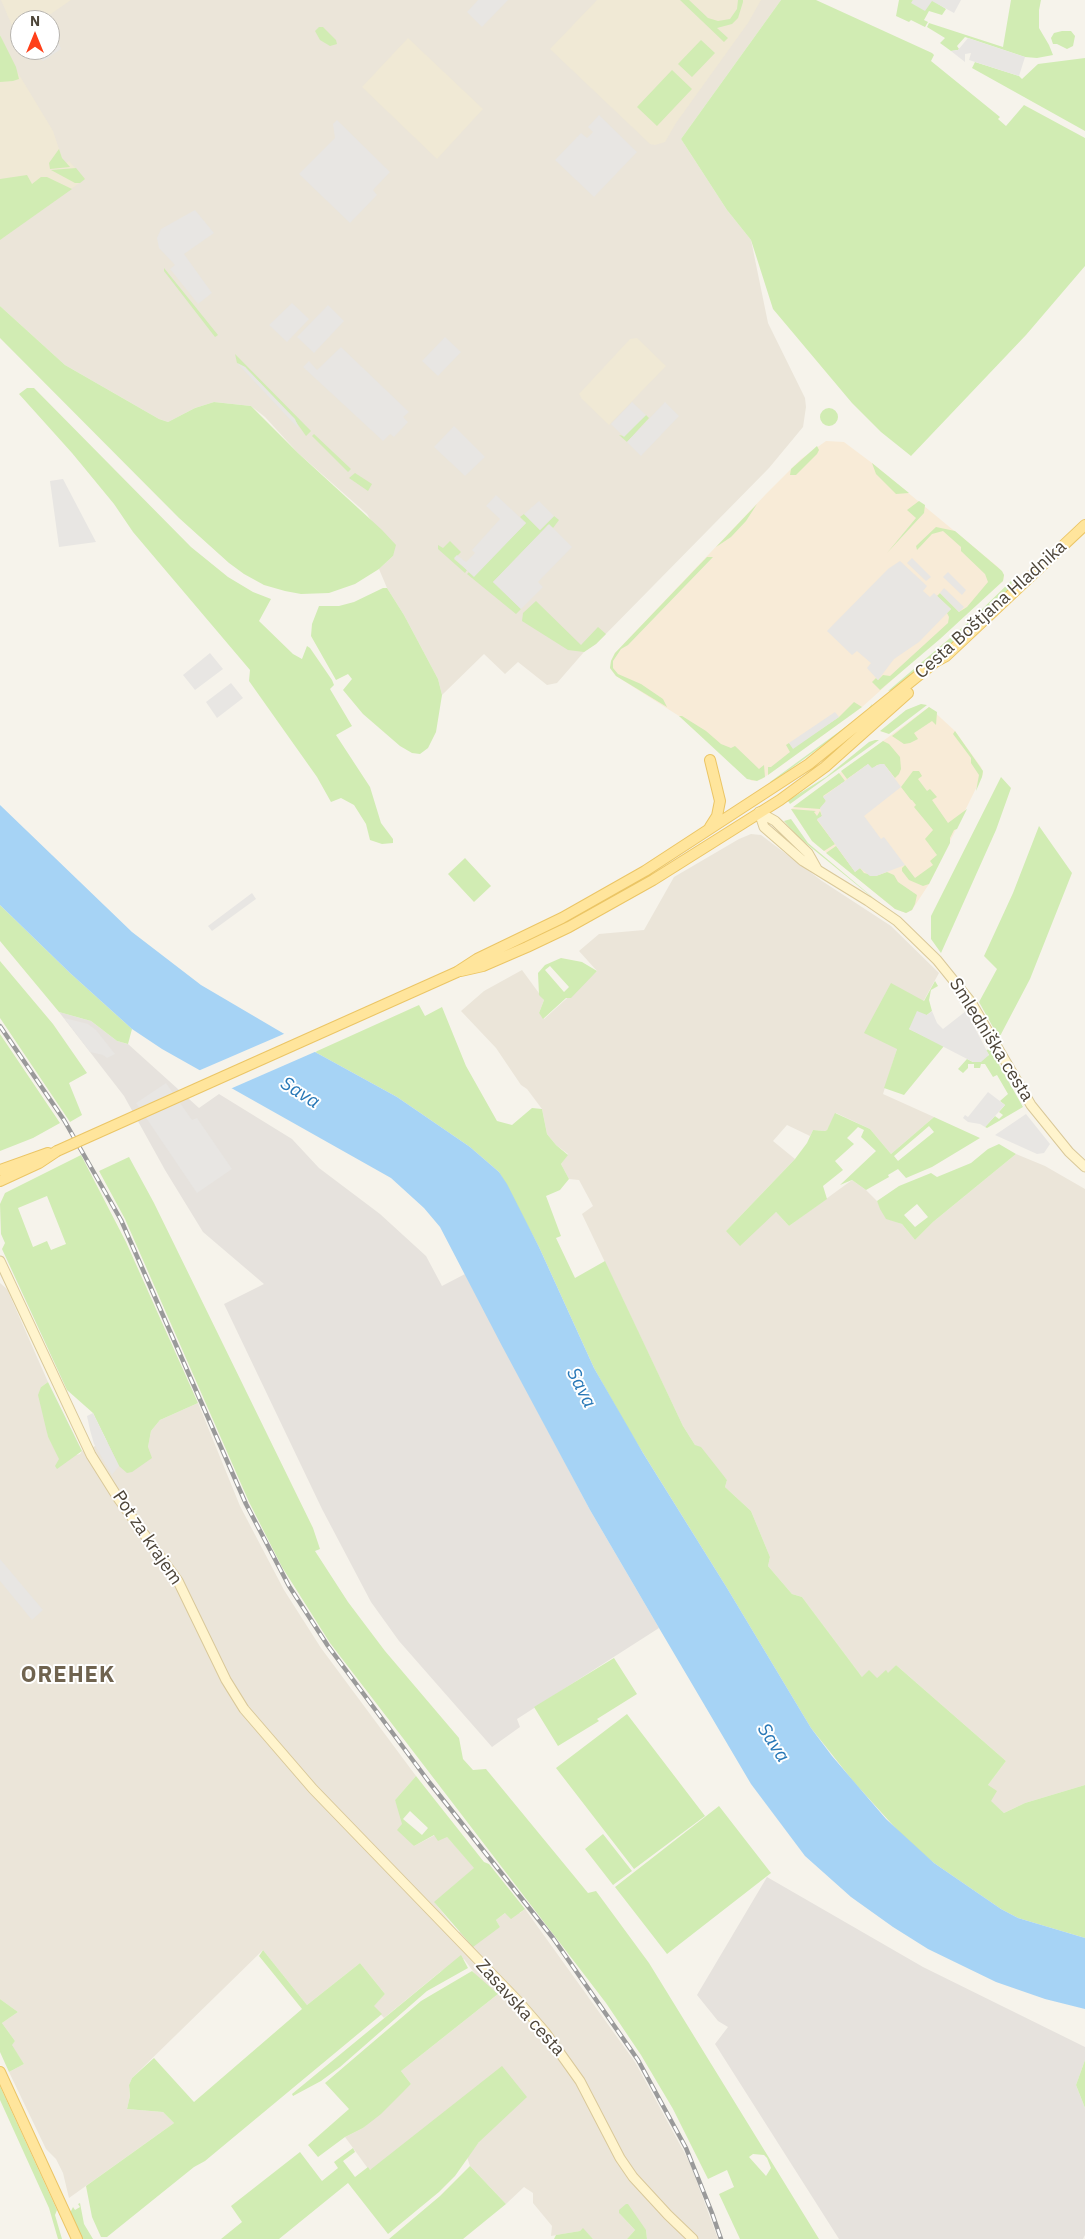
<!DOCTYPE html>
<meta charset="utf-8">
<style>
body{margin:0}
#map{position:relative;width:1085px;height:2239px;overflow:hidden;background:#f6f3eb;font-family:"IBM Plex Sans",sans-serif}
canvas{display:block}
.north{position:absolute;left:10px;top:10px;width:50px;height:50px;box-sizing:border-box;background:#fff;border:1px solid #b7b4af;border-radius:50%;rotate:0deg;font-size:14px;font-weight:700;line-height:20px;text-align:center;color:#4c4438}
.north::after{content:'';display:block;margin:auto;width:18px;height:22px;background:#ff401a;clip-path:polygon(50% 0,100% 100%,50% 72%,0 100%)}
</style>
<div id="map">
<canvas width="1085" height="2239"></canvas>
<div class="north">N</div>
</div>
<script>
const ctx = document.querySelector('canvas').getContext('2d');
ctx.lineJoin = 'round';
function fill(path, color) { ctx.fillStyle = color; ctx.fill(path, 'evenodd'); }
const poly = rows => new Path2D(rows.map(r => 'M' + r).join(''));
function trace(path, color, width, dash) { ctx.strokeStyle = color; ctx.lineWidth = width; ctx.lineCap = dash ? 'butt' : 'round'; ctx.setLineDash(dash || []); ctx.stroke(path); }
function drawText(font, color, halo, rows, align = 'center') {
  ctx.font = font + ' "IBM Plex Sans",sans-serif'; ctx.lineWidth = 4; ctx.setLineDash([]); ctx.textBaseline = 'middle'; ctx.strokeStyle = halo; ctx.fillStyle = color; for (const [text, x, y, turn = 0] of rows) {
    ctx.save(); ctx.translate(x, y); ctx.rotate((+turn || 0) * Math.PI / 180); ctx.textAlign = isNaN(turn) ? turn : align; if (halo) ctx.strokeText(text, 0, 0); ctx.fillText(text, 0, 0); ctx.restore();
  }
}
const residential = poly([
 [0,0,781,0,681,139,727,210,751,240,768,323,805,398,806,407,803,427,769,468,596,644,584,652,557,683,547,685,518,662,505,674,484,654,442,695,438,679,404,615,387,588,379,569,393,556,367,514,298,453,265,417,251,406,214,402,195,408,168,422,159,419,65,365,0,306,0,82,6,49,0,35],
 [20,20,50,20,50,50,20,50],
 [751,834,761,835,822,881,891,926,939,973,897,1049,883,1094,934,1117,891,1154,870,1129,836,1113,827,1130,825,1131,813,1130,810,1136,787,1125,773,1141,795,1159,726,1231,776,1212,789,1226,852,1180,866,1190,877,1201,886,1218,902,1224,915,1240,933,1222,1016,1154,1045,1166,1085,1189,1085,1785,1025,1803,1004,1813,990,1801,988,1785,1006,1761,896,1665,888,1674,886,1671,877,1678,862,1677,802,1597,792,1594,768,1566,770,1557,751,1511,725,1487,727,1480,695,1445,683,1426,582,1214,593,1206,579,1180,569,1179,561,1164,568,1154,556,1145,547,1134,542,1109,527,1089,521,1085,496,1048,461,1011,484,991,522,970,544,1000,539,1013,544,1019,597,971,579,951,599,934,644,930,674,877,739,839],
 [0,1283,7,1289,48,1382,41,1387,48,1437,60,1459,80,1454,82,1451,106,1442,148,1447,151,1431,160,1420,198,1403,240,1506,284,1590,321,1648,416,1776,395,1800,414,1846,435,1835,447,1837,475,1868,435,1903,458,1932,500,1927,496,1920,505,1913,520,1913,525,1909,635,2062,690,2163,718,2239,647,2239,646,2230,619,2213,635,2230,627,2239,593,2239,583,2229,580,2231,551,2236,552,2226,533,2203,533,2193,524,2187,506,2204,470,2166,467,2157,479,2142,369,2170,345,2137,363,2128,411,2084,401,2071,498,1994,478,1978,464,1959,440,1972,384,2018,373,2006,385,1994,360,1963,307,2005,263,1950,132,2078,129,2085,130,2096,127,2109,163,2112,174,2123,69,2198,63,2173,56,2159,46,2149,9,2072,24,2064,11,2045,15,2041,2,2023,18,2012,0,1999]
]);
const commercial = poly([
 [826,441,844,442,872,463,998,567,1004,575,1003,581,862,707,762,779,752,781,679,716,616,676,610,668,611,661,615,653,766,494,801,459],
 [929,707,955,731,981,767,983,774,929,884,912,910,906,913,895,909,812,841,791,809]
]);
const industrial = poly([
 [59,1012,91,1021,117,1041,128,1044,199,1108,219,1094,292,1139,319,1168,380,1214,426,1256,442,1286,465,1274,590,1510,659,1628,517,1719,520,1727,492,1747,399,1641,371,1602,322,1509,224,1304,264,1284,203,1232,165,1170,124,1096],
 [767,1877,923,1967,1085,2047,1085,2060,1076,2085,1085,2108,1085,2235,1083,2239,839,2239,715,2044,728,2027,718,2021,697,1995]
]);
const education = poly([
 [1,0,71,0,42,20,20,20,20,35,17,37],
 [597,0,761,0,748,23,676,123,665,142,655,145,650,144,550,49],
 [408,38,483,109,437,159,362,87],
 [0,43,53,131,62,158,66,163,69,161,85,179,0,240],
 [637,338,666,366,609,425,582,399,579,394,630,339]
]);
const green = poly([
 [680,0,689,0,708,18,718,21,730,19,737,9,738,0,743,0,743,2,738,18,732,24,717,28,728,38,724,42],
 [781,0,816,0,932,53,934,55,931,61,1000,117,998,119,1006,126,1024,105,1085,138,1085,266,1026,335,911,456,881,432,852,403,773,309,751,240,727,210,681,139],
 [899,0,913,0,912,3,932,0,946,9,942,15,929,11,924,20,928,22,925,27,911,20,909,22,896,16],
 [1011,0,1041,0,1039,10,1039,28,1049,45,1053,55,1037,58,1025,57,965,37,957,46,959,49,958,50,951,51,940,43,945,38,927,27,929,23,1003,47],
 [319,27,323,27,336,40,337,44,330,46,320,40,315,31],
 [1062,31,1071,31,1075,36,1073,46,1067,49,1057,44,1053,44,1051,38,1054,33],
 [0,35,16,67,19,79,13,81,0,82],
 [701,40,715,53,692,77,678,64],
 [1085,58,1085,131,972,68,975,62,1019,76,1022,79,1038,64],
 [672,70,692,89,657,126,637,107],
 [59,149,62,158,70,167,50,169,49,163],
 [76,168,85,179,80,183,75,183,51,170],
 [27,175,32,184,41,177,47,177,72,189,0,240,0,179],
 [164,268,218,335,215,337,164,271],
 [0,306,65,365,159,419,168,422,195,408,214,402,251,406,298,453,382,530,396,545,393,556,379,569,355,584,329,593,301,594,285,591,264,585,244,574,229,563,179,518,0,338],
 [235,354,311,431,306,436,294,419,245,367,237,363],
 [27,388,34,388,191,547,228,577,253,592,271,599,259,621,293,654,302,659,307,646,310,648,332,680,334,685,330,689,352,726,336,735,370,787,381,823,393,839,393,843,382,844,370,840,366,824,354,805,341,798,331,802,317,777,249,681,250,670,133,532,114,504,72,453,19,394],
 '820 417a9 9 0 1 1 18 0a9 9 0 1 1-18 0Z',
 [646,415,649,418,627,442,619,435,624,436],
 [314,434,351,469,348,472,312,436],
 [817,446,819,450,817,454,796,475,790,475,791,469],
 [872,463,909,493,896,494,876,474],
 [355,473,372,484,368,491,349,478],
 [919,501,925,505,924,513,887,553,916,518,907,510],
 [757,504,746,521,731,537,716,547],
 [524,514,540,530,554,516,559,520,553,528,548,525,493,582,521,609,516,614,467,574,469,572,474,576,526,523,520,517],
 [936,527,955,531,1002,571,1004,575,1003,581,940,639,880,690,872,682,876,678,878,680,883,675,890,676,948,623,949,617,947,613,951,609,937,596,940,593,959,612,967,607,988,582,985,574,961,551,961,547,943,531,932,534,917,550,916,546],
 [450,541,461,552,454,559,467,570,465,573,438,549,438,545,443,548],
 [707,557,713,557,628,645,621,649,613,661,613,668,618,674,641,684,663,699,667,707,616,676,610,668,611,661,615,653],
 [1012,580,1011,587,1007,594,955,641,934,655,893,690,888,691,970,621],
 [383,588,387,588,404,615,438,679,442,695,436,732,428,748,420,754,412,753,400,746,363,714,343,690,352,679,348,674,336,680,311,636,312,624,319,606,339,606,354,602],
 [536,601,581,645,598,627,606,634,596,644,584,652,568,650,522,621,523,613],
 [854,702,862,707,768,775,768,767,771,767,790,752,786,745,789,743,793,748,839,717],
 [872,704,871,710,770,784,770,782,866,712],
 [921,704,927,705,889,734,880,731,906,710],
 [929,707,937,712,936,725,932,721,914,733,918,739,910,743,904,744,892,736],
 [679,716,682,716,706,731,721,744,731,748,735,746,759,769,764,765,765,777,757,781,747,779],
 [955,731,983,771,982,777,976,791,979,775,971,763,971,758,953,734],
 [875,740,879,740,790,804,788,801,792,798,826,777,869,742],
 [883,741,889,744,900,757,901,769,899,774,895,778,884,764,877,765,872,769,868,764,847,779,841,771],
 [913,771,919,771,922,776,918,779,927,791,930,789,937,797,932,800,948,823,967,809,957,829,954,830,950,838,950,843,929,884,923,886,909,880,902,871,902,868,905,865,915,878,933,865,930,861,937,855,925,839,933,830,914,807,916,805,912,800,911,800,901,787],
 [839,773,845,781,823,796,826,801,820,809,793,807],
 [1001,777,1011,788,996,830,941,953,931,939,931,916],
 [791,809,816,811,814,812,817,816,820,811,822,816,817,820,835,844,824,851,812,841],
 [791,819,808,843,889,911,797,836,784,821],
 [1039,826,1072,873,1030,979,999,1038,979,1002,997,969,984,956,1013,893],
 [836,846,855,872,860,868,864,873,876,876,887,872,894,875,898,882,917,895,915,904,912,910,906,913,895,909,826,853],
 [465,858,491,886,474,902,448,874],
 [0,905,70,973,132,1029,128,1044,117,1041,91,1021,59,1012,0,941],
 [561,958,582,962,597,971,571,998,566,998,543,1019,539,1013,544,1000,539,995,538,973,545,965],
 [550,966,569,987,564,992,545,970],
 [0,961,53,1024,87,1073,69,1083,82,1115,70,1122,0,1018],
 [935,981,938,986,931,990,929,1000,932,1011,909,1029,944,1046,904,1095,884,1088,897,1049,864,1033,891,983,924,1001],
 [419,1005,425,1016,442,1007,466,1066,497,1121,512,1125,532,1108,542,1109,547,1134,556,1145,568,1155,561,1164,569,1179,560,1190,546,1196,561,1236,556,1238,575,1278,605,1261,683,1426,695,1445,701,1447,727,1480,725,1487,751,1511,770,1557,768,1566,792,1594,802,1597,862,1677,869,1670,877,1678,886,1670,888,1673,896,1665,1006,1761,988,1785,997,1791,991,1801,1004,1813,1025,1803,1085,1785,1085,1938,1018,1918,1001,1909,934,1863,908,1842,853,1781,811,1728,727,1588,630,1432,594,1368,539,1247,499,1172,470,1147,397,1097,315,1052],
 [0,1034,60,1123,33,1138,0,1151],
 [990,1049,1023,1107,987,1128,985,1127,995,1116,999,1119,1003,1115,999,1112,1005,1105,1000,1101,1008,1094,997,1075,993,1077,985,1064,981,1064,980,1068,974,1068,974,1064,968,1064,968,1068,963,1073,958,1069,967,1059,973,1062,989,1055,986,1050],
 [835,1113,870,1129,891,1154,934,1117,980,1138,932,1167,906,1178,898,1169,888,1175,889,1177,866,1190,852,1180,840,1185,876,1151,861,1137,864,1130,858,1127,847,1138,854,1144,835,1161,843,1170,823,1186,827,1199,789,1226,776,1212,740,1246,726,1231,795,1159,807,1143,813,1130,825,1131,827,1130],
 [929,1126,934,1132,898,1161,894,1156],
 [999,1144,1016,1154,933,1222,915,1240,902,1224,886,1219,880,1209,877,1201,899,1186,931,1173,937,1177,971,1163,988,1149],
 [917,1204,928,1217,915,1227,904,1215],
 [81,1155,126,1242,198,1403,160,1420,151,1431,148,1447,152,1458,132,1472,127,1473,119,1466,93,1413,67,1390,2,1249,5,1243,1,1234,0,1204,5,1193],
 [47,1196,66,1244,51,1250,47,1241,33,1247,18,1208],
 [129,1157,154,1203,313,1528,320,1549,315,1551,348,1602,385,1651,459,1738,463,1759,473,1770,486,1769,588,1893,596,1891,649,1963,819,2239,740,2239,719,2194,734,2187,727,2170,708,2179,673,2109,641,2055,606,2003,330,1643,282,1567,249,1502,125,1219,99,1171],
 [753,2154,764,2155,767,2158,771,2168,766,2176,749,2157],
 [48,1382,82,1451,57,1469,55,1466,59,1459,48,1437,38,1395,41,1387],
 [614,1658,637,1694,597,1719,599,1721,558,1746,534,1707],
 [627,1714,705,1816,634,1869,556,1768],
 [416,1776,484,1862,489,1864,525,1909,511,1919,505,1913,496,1920,500,1927,473,1947,434,1902,474,1868,447,1837,438,1841,434,1835,414,1846,397,1830,402,1824,395,1800],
 [410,1811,428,1828,422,1835,403,1819],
 [719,1806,771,1873,667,1954,615,1887],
 [603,1834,632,1871,613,1885,585,1849],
 [263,1950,307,2005,360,1963,385,1994,374,2006,382,2014,205,2161,194,2167,107,2237,101,2237,92,2217,86,2186,174,2123,163,2112,127,2109,130,2096,129,2085,132,2078,154,2058,194,2102,302,2009,259,1956],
 [461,1955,468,1968,427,1991,340,2067,321,2081,293,2096,292,2094],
 [472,1971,498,1994,401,2071,411,2084,381,2114,363,2128,345,2137,318,2157,308,2145,349,2109,325,2083,421,2001],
 [0,1999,18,2012,2,2023,15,2041,12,2045,24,2064,9,2072,0,2052],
 [1085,2060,1085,2108,1076,2085],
 [502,2066,527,2097,479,2142,455,2176,439,2192,388,2234,348,2183,279,2239,221,2239,242,2222,231,2206,300,2152,322,2181,338,2168,334,2162,353,2148,355,2152,343,2161,355,2177,368,2167,370,2170],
 [0,2086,57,2210,55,2215,62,2239,58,2239,49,2208,0,2100],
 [470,2166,506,2204,463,2239,389,2239,440,2196],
 [80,2203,84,2224,93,2239,82,2239,70,2213,73,2207,75,2210,80,2207,78,2204],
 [626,2204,628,2204,646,2230,647,2239,627,2239,635,2230,619,2213,619,2210],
 [583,2228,593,2239,554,2239,556,2235,580,2231]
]);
const parking = poly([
 [478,0,508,0,482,27,467,12],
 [913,0,961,0,954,13,932,1,925,11,911,3],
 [50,22,61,49,43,61,39,56,33,58,30,53,31,50,50,50],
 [968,38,1025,57,1019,76,969,60,971,53,965,54,965,62,951,51,958,50],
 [599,115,637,152,594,197,555,160,581,133,587,138,593,132,588,127],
 [337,120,390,172,373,190,377,195,350,223,299,174,335,138,333,124],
 [195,210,214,233,184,254,212,293,198,304,170,269,175,265,159,248,157,238,161,229],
 [292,303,309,319,287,342,269,325],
 [328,305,344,321,314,353,297,337],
 [445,337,461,352,438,376,422,361],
 [341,347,409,412,403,417,408,422,394,437,390,434,383,441,303,367,309,361,317,370],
 [237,363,245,367,295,419,299,429],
 [632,402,646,415,624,437,611,424],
 [665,402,679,416,641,456,627,442],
 [454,426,485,457,465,476,434,447],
 [63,479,96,542,59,547,50,481],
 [496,495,526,523,474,577,454,558,457,555,466,562,475,553,472,550,500,519,486,506],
 [539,501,554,516,540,530,524,514],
 [549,524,572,547,538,582,543,587,521,609,493,582],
 [912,558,931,577,926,581,907,563],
 [900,561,927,586,923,591,930,597,934,593,951,609,919,642,894,659,878,680,867,668,871,663,857,651,852,655,827,631,888,569],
 [948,572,966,590,962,595,943,577],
 [944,588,964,607,959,612,940,593],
 [210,653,223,669,195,690,183,675],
 [231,683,243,698,217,718,206,702],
 [835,712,839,717,793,749,789,743],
 [868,764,872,768,880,764,884,764,901,787,864,816,881,839,884,837,905,865,876,876,870,876,860,868,855,872,817,819,822,816,820,808,826,801,823,797],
 [252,893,256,899,212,931,208,926],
 [917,1011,927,1015,932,1011,937,1023,943,1029,966,1011,989,1055,981,1062,973,1062,909,1029],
 [64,1018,88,1024,96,1030,115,1054,107,1058,103,1055,90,1052],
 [166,1083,192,1120,197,1118,232,1169,197,1193,136,1103],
 [988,1092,1005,1105,985,1127,980,1124,968,1122,963,1118,965,1115,968,1117],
 [1026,1114,1050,1144,1044,1153,1037,1154,995,1135],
 [93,1413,119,1466,112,1475,94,1444,90,1430,87,1416],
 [0,1559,43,1610,32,1620,0,1581]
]);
const water = poly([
 [0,805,132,932,201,985,315,1052,397,1097,470,1147,499,1172,507,1184,539,1247,594,1368,643,1453,727,1588,811,1728,832,1756,886,1819,934,1863,1001,1909,1018,1918,1085,1938,1085,2009,1045,1999,996,1982,928,1949,893,1927,851,1897,805,1856,751,1784,659,1628,590,1510,502,1346,440,1227,424,1208,391,1178,162,1049,132,1029,70,973,0,905]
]);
const pier = poly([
 [286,1033,317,1051,230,1089,198,1071]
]);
const secondary = poly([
 [759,812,764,827,803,861,868,901,897,921,937,960,971,1002,1031,1105,1069,1152,1085,1167],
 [759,812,775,821,808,853,817,869],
 [0,1261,91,1455,118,1498,178,1581,226,1680,244,1709,313,1789,519,2002,545,2032,580,2081,620,2158,633,2177,668,2215,693,2239]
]);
const primary = poly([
 [710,827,717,816,720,801,710,760],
 [461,971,483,966,527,947,569,927,653,880,780,800,825,767,908,693],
 [457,972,477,959,562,918,645,871,809,764,935,662,946,656,1085,525],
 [0,1170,48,1153],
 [0,1181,39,1163,57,1151],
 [0,2072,77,2239]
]);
const rail = poly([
 [0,1026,64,1120,121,1220,246,1504,289,1586,328,1646,429,1782,553,1938,638,2060,686,2148,712,2213,721,2239]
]);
const primaryBridge = poly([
 [57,1151,457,972]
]);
const streetNames = [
 ["Cesta Boštjana Hladnika",991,610,-42],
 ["Smledniška cesta",991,1040,58],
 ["Pot za krajem",147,1538,56],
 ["Zasavska cesta",520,2008,48]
];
const waterNames = [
 ["Sava",300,1093,32],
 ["Sava",581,1388,63],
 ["Sava",773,1743,57]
];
const districtNames = [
 ["OREHEK",68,1676]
];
fill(residential, '#ebe5d9');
fill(commercial, '#f8ebd7');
fill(industrial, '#e6e2dd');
fill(education, '#f0e9d5');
fill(green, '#d1ecb3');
fill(parking, '#e8e6e3');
fill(water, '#a6d3f5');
fill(pier, '#f6f3eb');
trace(secondary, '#d9c899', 11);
trace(primary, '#ebc565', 12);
trace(secondary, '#fff4cd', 9);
trace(primary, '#ffe59c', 10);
trace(rail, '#9a9a9a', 4.5);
trace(rail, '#fff', 2.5, [8]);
trace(primaryBridge, '#ebc565', 12, []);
trace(primaryBridge, '#ffe59c', 10);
drawText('18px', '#4c4438', '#fff', streetNames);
drawText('italic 19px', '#2878b7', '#fff', waterNames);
ctx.letterSpacing = '1px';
drawText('bold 22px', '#6f634f', '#fff', districtNames);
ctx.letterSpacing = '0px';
</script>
